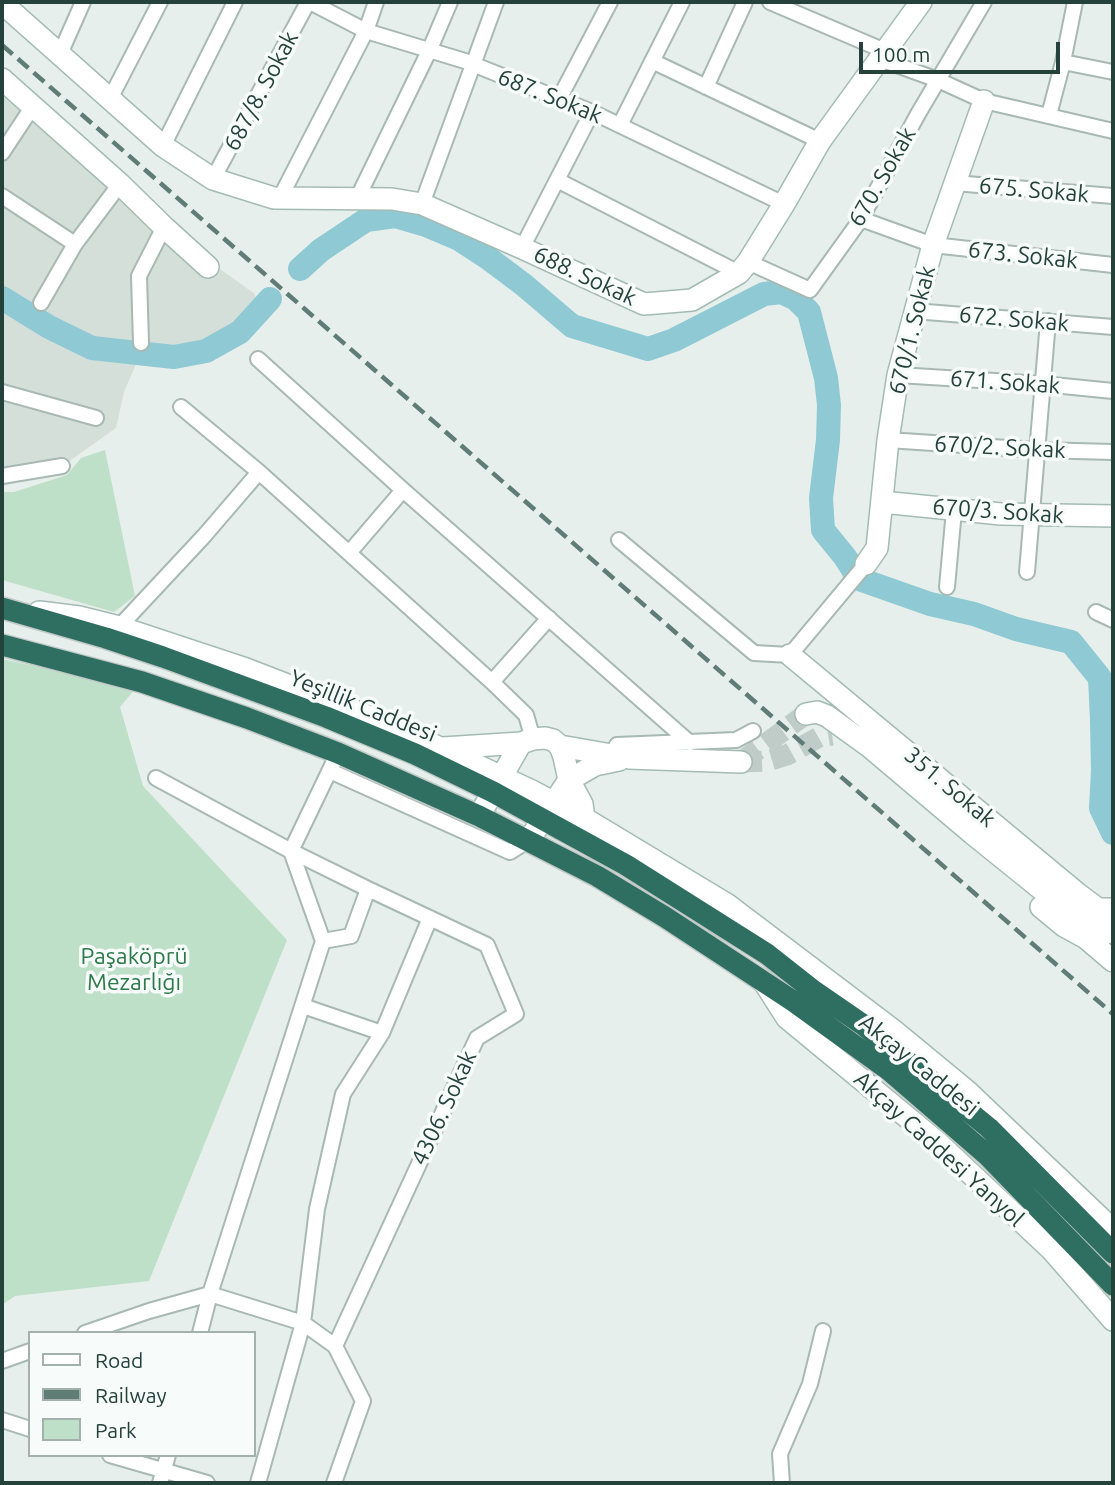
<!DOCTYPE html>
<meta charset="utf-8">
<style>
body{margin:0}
#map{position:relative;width:1115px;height:1485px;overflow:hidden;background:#e6efeb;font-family:Ubuntu,sans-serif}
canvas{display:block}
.frame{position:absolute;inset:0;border:4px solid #24423a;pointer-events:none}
.legend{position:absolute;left:28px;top:1331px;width:228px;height:126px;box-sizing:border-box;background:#f7fbf9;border:2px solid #a3b1ad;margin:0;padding:9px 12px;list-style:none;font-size:21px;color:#24423a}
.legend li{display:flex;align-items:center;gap:14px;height:35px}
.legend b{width:35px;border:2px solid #a3b1ad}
.scale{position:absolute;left:859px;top:42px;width:201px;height:32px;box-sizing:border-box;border:4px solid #24423a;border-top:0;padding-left:9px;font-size:21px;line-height:24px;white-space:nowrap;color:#24423a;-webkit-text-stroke:5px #f7fbf9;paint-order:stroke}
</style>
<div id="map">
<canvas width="1115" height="1485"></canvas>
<div class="frame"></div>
<ul class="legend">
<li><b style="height:9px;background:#fff"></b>Road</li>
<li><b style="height:9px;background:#5f7d75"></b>Railway</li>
<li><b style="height:19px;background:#bfe0c8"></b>Park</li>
</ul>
<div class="scale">100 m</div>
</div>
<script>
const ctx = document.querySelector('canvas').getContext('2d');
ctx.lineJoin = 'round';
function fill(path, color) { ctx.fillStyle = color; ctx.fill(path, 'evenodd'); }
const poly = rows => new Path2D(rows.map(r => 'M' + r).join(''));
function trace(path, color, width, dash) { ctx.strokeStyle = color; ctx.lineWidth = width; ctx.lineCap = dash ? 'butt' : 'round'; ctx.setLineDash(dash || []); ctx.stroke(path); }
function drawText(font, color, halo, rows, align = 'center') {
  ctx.font = font + ' Ubuntu,sans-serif'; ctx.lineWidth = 7; ctx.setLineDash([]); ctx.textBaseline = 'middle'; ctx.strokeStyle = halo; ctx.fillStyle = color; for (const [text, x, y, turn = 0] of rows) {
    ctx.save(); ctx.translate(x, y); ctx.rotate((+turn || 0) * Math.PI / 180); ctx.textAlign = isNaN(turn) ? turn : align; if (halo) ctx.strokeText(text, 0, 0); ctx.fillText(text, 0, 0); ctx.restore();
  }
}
const built = poly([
 [2,89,133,207,255,294,255,304,221,333,189,349,169,350,143,348,124,392,116,428,68,462,7,485,2,485]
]);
const green = poly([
 [105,450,135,596,114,612,2,580,2,492,14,492,67,475,81,458],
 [2,659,136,688,120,707,143,786,287,940,149,1281,15,1296,2,1305]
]);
const river = poly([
 [300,269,321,250,366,220,395,216,426,225,459,239,488,258,524,285,572,326,648,349,674,340,764,294,781,292,796,299,809,312,826,378,829,405,828,440,821,498,823,530,845,557,859,579,930,604,974,614,1016,629,1071,642,1100,678,1102,720,1103,771,1101,808,1113,833],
 [2,298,49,327,92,348,174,357,206,351,240,332,270,299]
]);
const secondaryTunnel = poly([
 [741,762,767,761,787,755,819,737,832,735],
 [741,762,806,714]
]);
const street = poly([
 [310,2,366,31,465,61,592,112,784,204],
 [770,2,885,51],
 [60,54,83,2],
 [880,59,938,80,984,101,1113,131],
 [652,61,820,141],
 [1063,62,1113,72],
 [706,87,745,2],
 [110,99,160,2],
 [559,99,610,2],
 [1049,115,1063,62,1075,2],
 [620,125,682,2],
 [163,146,235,2],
 [2,153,33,106],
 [213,179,308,2],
 [557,180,739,273],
 [954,183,1113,196],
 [2,196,75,244],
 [280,198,366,31,376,2],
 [357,199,430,49,450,2],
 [422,204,496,2],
 [861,219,933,245,1113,265],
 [522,248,592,112],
 [748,262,810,290,861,219,918,114,984,2],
 [41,303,75,244,120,184],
 [914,311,1113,327],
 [141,343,139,276,164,227],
 [258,359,403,490,690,743],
 [898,375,1043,384,1113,391],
 [2,392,96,418],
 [181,407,259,472,492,682,526,715,533,739],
 [888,440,1037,450,1113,452],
 [2,476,62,466],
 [619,540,754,653,790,655,866,564],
 [349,553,403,490],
 [1027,572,1048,321],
 [947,587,954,510],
 [1096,612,1113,620],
 [119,627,204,536,259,472],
 [492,682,549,618],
 [612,754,617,745,736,740,753,731],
 [330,771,510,852,529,840],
 [156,778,291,851,323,941,210,1294,200,1333],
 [323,941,351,936,368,889],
 [303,1006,382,1033],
 [85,1333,149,1311,210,1294,303,1323,258,1483],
 [335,1346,477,1038,516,1014,487,945,368,889,291,851,338,753],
 [2,1361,30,1351],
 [2,1420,30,1429],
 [110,1455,207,1483],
 [160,1483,168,1455],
 [334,1483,363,1401,335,1346,303,1323,317,1209,343,1094,382,1033,430,918],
 [782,1483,780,1454,810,1384,823,1331]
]);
const secondary = poly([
 [2,3,163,146,213,179,274,198,392,199,422,204,522,248,644,304,692,300,739,273,748,262,784,204,820,141,921,2],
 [2,79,120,184,164,227,208,267],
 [882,502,1001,514,1113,516],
 [866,564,877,548,888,440,898,375,933,245,984,101],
 [39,612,79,617,119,627,246,669,391,725,532,791,587,820,728,905,893,1030,967,1091,1113,1230],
 [790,655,1078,894,1098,909,1113,909],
 [806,714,817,712,827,716,870,747,973,834,1066,909,1091,924,1108,920,1113,916],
 [560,746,564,757,569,780,582,804,584,818],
 [443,748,521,743],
 [479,816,521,743,533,739,545,738,553,740,560,746,629,758,741,762],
 [529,840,569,780,595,765,619,760],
 [1041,907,1064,926,1086,938,1100,936,1110,931],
 [1086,938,1113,961],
 [764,982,787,1018,936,1141,1052,1250,1113,1320]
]);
const highway = poly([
 [2,608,106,638,163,657,326,717,415,754,493,792,626,865,767,954,814,991,862,1024,989,1128,1113,1253],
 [2,645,142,682,247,718,338,753,479,816,597,876,665,917,793,1001,890,1071,987,1155,1113,1285]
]);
const rail = poly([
 [2,45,1113,1014]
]);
const streetNames = [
 ["687/8. Sokak",261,91,-62],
 ["687. Sokak",550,96,22],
 ["670. Sokak",882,177,-60],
 ["675. Sokak",1034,190,5],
 ["673. Sokak",1023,255,6],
 ["688. Sokak",585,276,25],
 ["672. Sokak",1014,319,5],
 ["670/1. Sokak",912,330,-76],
 ["671. Sokak",1005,382,4],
 ["670/2. Sokak",1000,447,3],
 ["670/3. Sokak",998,511,4],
 ["Yeşillik Caddesi",363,706,22],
 ["351. Sokak",950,787,40],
 ["Akçay Caddesi",919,1065,39],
 ["4306. Sokak",444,1108,-65],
 ["Akçay Caddesi Yanyol",939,1149,42]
];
const parkNames = [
 ["Paşaköprü",134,956],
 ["Mezarlığı",134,982]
];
fill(built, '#d4dfda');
fill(green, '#bfe0c8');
trace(river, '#8ec9d4', 24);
trace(secondaryTunnel, '#bfccc8', 21, [21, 10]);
trace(street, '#a8b8b2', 18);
trace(secondary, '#a4bbb3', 24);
trace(highway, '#c2cac8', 24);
trace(street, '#fff', 14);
trace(secondary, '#fff', 21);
trace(highway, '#2f6f62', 21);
trace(rail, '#5f7d75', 4.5, [14, 7]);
drawText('23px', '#24423a', '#f7fbf9', streetNames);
drawText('23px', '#2d7a4b', '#f7fbf9', parkNames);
</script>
